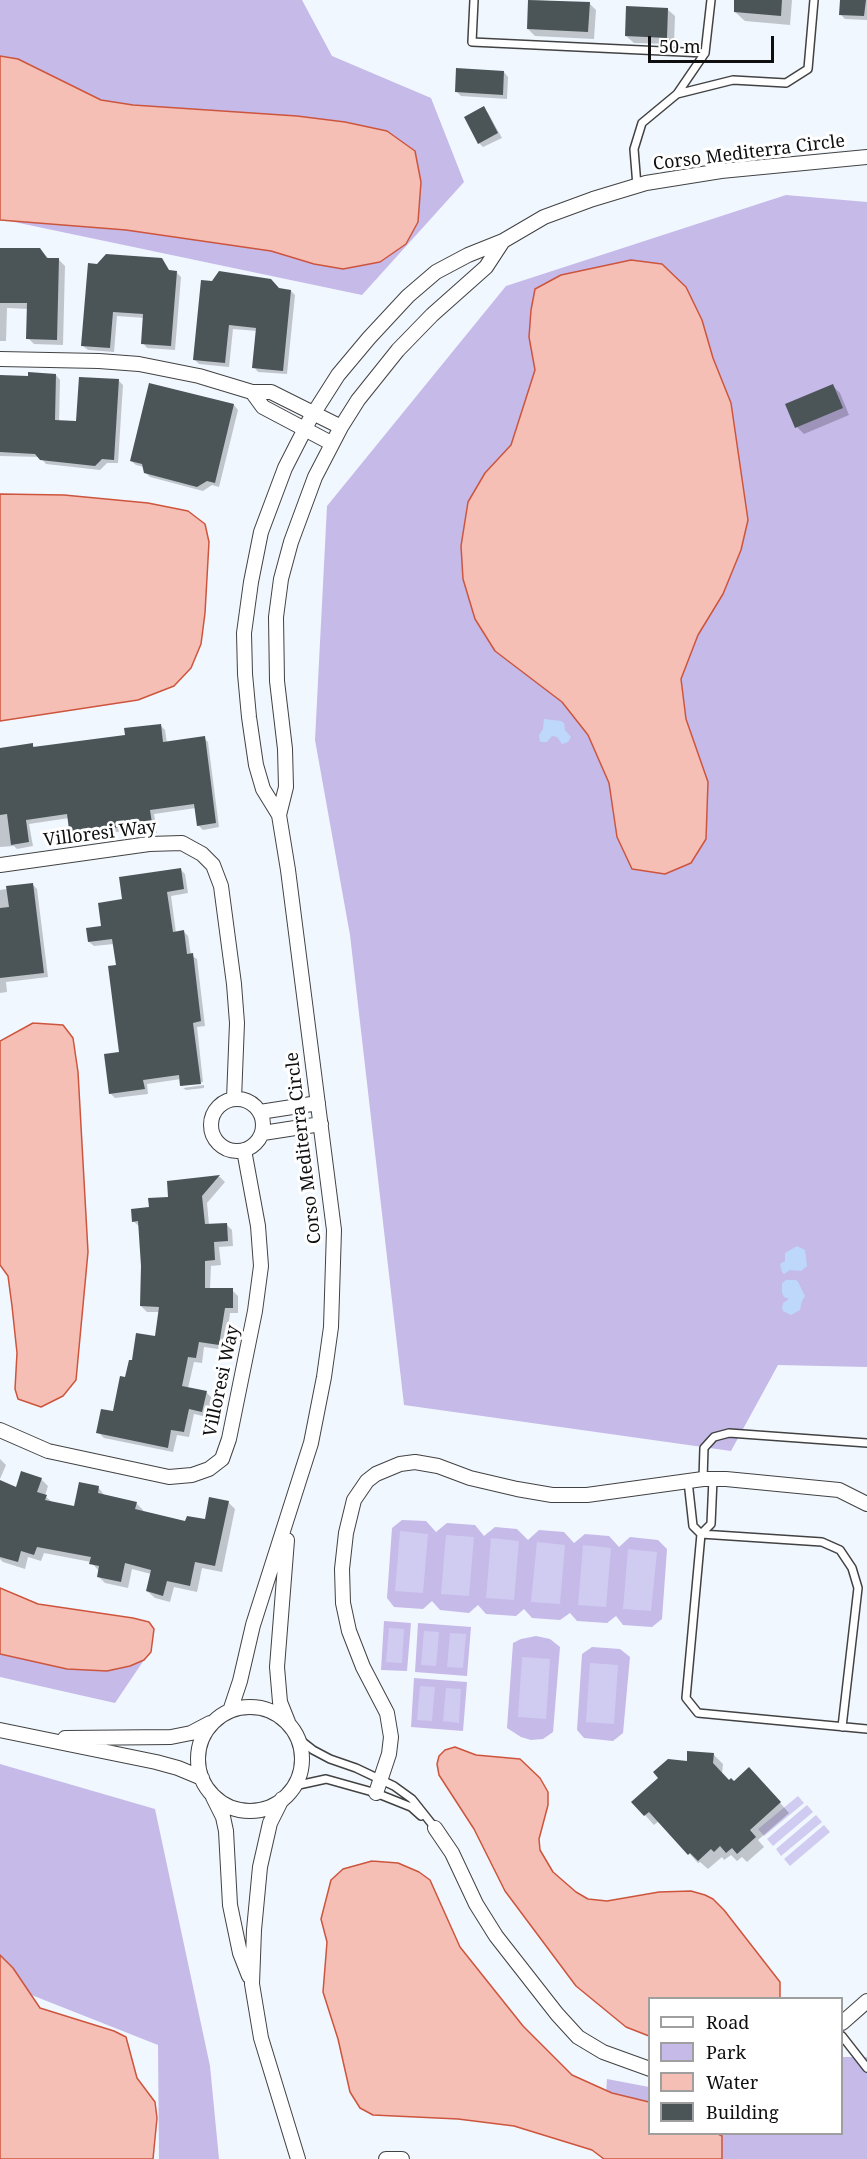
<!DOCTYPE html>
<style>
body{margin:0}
#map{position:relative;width:867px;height:2159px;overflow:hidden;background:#f0f7ff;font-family:"Noto Serif",serif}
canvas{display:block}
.legend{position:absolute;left:648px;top:1997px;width:195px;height:138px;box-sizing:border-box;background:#fff;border:2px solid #9f9f9f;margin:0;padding:8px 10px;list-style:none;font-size:18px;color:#0f0f0f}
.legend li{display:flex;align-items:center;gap:12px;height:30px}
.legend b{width:30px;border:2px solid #9f9f9f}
.scale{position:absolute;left:648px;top:36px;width:126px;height:27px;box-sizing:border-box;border:3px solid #0f0f0f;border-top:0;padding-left:8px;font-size:18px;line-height:21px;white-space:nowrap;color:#0f0f0f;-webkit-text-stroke:4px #fff;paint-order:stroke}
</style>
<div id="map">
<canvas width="867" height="2159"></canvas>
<ul class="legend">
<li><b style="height:8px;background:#fff"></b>Road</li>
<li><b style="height:16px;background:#c6bae9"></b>Park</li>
<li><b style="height:16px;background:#f6bfb5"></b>Water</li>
<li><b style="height:16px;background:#4b5557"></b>Building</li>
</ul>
<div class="scale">50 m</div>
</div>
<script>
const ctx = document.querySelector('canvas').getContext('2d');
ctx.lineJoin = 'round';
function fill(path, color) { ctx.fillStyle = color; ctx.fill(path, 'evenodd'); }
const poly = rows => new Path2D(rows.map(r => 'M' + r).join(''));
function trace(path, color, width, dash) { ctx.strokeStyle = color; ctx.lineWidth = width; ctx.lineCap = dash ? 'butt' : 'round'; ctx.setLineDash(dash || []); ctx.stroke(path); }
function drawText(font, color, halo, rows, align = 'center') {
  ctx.font = font + ' "Noto Serif",serif'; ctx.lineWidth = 6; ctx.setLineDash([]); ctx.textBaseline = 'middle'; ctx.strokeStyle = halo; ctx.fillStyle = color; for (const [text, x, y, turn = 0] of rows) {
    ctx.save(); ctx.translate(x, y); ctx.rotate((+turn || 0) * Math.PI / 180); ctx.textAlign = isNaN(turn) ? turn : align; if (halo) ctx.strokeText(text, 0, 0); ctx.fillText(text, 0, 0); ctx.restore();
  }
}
const green = poly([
 [0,0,302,0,332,56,431,98,464,182,362,295,0,219],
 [786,195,867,202,867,1367,778,1365,731,1451,404,1405,350,935,315,740,327,506,506,286],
 [402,1520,426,1521,436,1532,447,1523,475,1525,484,1536,495,1527,517,1529,528,1540,539,1530,564,1532,574,1543,585,1534,609,1536,619,1547,630,1537,658,1540,667,1549,662,1619,652,1627,623,1625,616,1616,607,1623,577,1621,570,1613,560,1620,532,1618,524,1609,516,1616,486,1614,478,1605,469,1613,440,1610,432,1601,423,1609,394,1607,387,1598,392,1528],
 [0,1613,144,1660,115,1703,0,1677],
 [384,1621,411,1623,407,1671,381,1670],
 [418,1623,471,1627,467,1676,415,1672],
 [536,1636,550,1639,560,1647,553,1732,543,1739,531,1740,521,1737,507,1728,513,1643,521,1639],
 [592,1647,620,1649,630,1657,623,1733,613,1741,584,1738,577,1730,582,1654],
 [414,1678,467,1682,463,1731,411,1727],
 [0,1764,155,1809,210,2066,219,2159,159,2159,158,2045,29,1994,0,1977],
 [842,2057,867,2057,867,2159,602,2159,607,2079,649,2087,650,2134,842,2134]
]);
const sand = poly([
 [544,719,561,721,564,723,565,730,571,737,568,742,562,744,557,737,552,736,547,742,540,742,539,735,543,729],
 [797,1246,805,1250,807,1266,801,1271,790,1270,784,1274,782,1272,780,1264,785,1261,785,1253],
 [786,1280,796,1280,798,1282,805,1296,802,1301,800,1310,791,1315,783,1311,782,1308,783,1303,789,1299,784,1297,782,1293,782,1283]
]);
const pitch = poly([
 [400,1531,428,1534,423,1593,395,1591],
 [446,1535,474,1537,469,1596,441,1594],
 [491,1538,519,1541,514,1600,486,1598],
 [537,1542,565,1545,560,1604,531,1602],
 [583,1545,611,1548,606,1607,578,1605],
 [628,1549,657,1552,651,1611,623,1609],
 [389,1628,404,1629,402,1663,386,1662],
 [424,1631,439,1632,436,1666,421,1665],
 [450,1633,466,1634,463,1668,447,1667],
 [522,1657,550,1659,546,1719,518,1717],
 [590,1663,618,1665,614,1724,586,1722],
 [420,1686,435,1687,432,1721,417,1720],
 [446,1688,461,1689,459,1723,443,1721],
 [798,1796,804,1803,764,1836,758,1829],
 [807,1805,813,1812,773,1846,767,1839],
 [816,1815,822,1822,781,1856,776,1849],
 [824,1825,830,1832,790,1866,784,1859]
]);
const water = poly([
 [0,56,18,59,101,100,133,105,297,116,345,122,387,131,415,151,421,182,418,222,406,244,380,262,343,269,314,264,271,251,126,230,0,220,0,56],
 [631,260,662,264,686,287,702,320,713,358,731,403,748,520,741,550,723,594,698,635,681,679,686,719,708,782,706,839,691,863,665,874,632,869,617,837,609,783,588,735,562,702,495,651,475,619,463,579,461,546,468,502,485,473,511,445,535,370,529,337,531,310,535,289,561,275,631,260],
 [0,494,64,495,148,503,188,511,205,524,209,542,205,613,201,644,191,668,174,686,138,700,0,721,0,494],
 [33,1023,63,1025,73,1038,78,1072,88,1252,76,1380,63,1396,41,1407,18,1399,15,1389,17,1353,12,1306,8,1276,0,1265,0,1041,33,1023],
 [0,1588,38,1604,133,1618,149,1622,154,1629,151,1652,144,1660,130,1666,107,1671,67,1669,0,1654,0,1588],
 [455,1747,476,1755,520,1759,540,1778,548,1792,548,1805,539,1839,540,1850,553,1872,576,1892,588,1899,607,1901,659,1892,691,1891,705,1895,713,1899,724,1910,780,1982,780,1998,650,1998,649,2036,626,2027,576,1986,505,1891,474,1829,439,1775,437,1764,439,1756,445,1750,455,1747],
 [372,1861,398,1863,419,1872,430,1880,460,1947,523,2026,572,2075,612,2093,649,2102,650,2134,718,2134,722,2136,722,2159,604,2159,592,2150,514,2126,458,2119,373,2115,360,2108,350,2092,338,2039,323,1992,327,1942,321,1919,331,1880,343,1869,372,1861],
 [0,1955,13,1968,40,2008,114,2031,126,2037,137,2078,155,2102,157,2118,153,2159,0,2159,0,1955]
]);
const shadow = poly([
 [530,0,589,3,596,10,594,39,535,36,528,29],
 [736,0,792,0,790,25,745,21,735,12],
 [841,0,867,0,867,20,845,19,840,14],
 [667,9,675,16,674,44,634,43,626,36],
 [504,72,508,77,507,99,461,96,456,91],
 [484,108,488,113,502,138,483,147,479,143],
 [0,249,40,249,49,259,59,260,65,266,63,345,34,344,28,338,29,309,7,308,6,341,0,341],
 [162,260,170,272,176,272,181,277,175,350,147,348,143,343,145,318,117,316,114,352,88,350,83,346,98,265],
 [270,280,279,290,291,291,295,295,287,374,258,372,254,367,257,331,233,329,229,367,199,364,195,360],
 [56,375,60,380,59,422,77,423,118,380,123,385,118,463,107,463,100,470,46,464,40,457,0,456,0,377],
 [833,386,840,393,849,415,804,434,797,427],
 [234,405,238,410,219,487,212,485,203,491,150,477,145,472,144,467,136,465,131,461],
 [160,725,165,730,167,743,204,738,208,742,219,827,203,830,198,825,196,808,154,814,157,833,144,835,139,829,93,835,94,839,76,841,72,837,69,818,29,824,33,846,17,849,14,846,0,847,0,754,32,745,36,748,127,737],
 [181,870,185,874,188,893,171,896,176,933,184,932,188,936,191,955,197,959,205,1026,197,1027,203,1082,183,1084,183,1088,181,1079,147,1084,148,1094,115,1098,110,1093,121,1053,117,967,114,944,94,946,89,942,123,900],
 [33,885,37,889,48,977,6,982,7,992,0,993,0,890],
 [204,1085,204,1088,186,1090,183,1088],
 [220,1177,225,1182,207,1203,209,1225,226,1224,232,1230,233,1246,219,1247,221,1265,211,1266,210,1289,232,1290,238,1296,238,1313,230,1313,225,1350,204,1347,202,1363,194,1362,188,1388,206,1392,212,1398,207,1417,194,1414,189,1437,177,1435,173,1452,104,1438,98,1432,114,1413,127,1379,157,1338,160,1312,147,1312,141,1306,142,1266,140,1227,133,1221,170,1198,168,1182],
 [0,1459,6,1465,0,1479],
 [41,1479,48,1486,45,1496,53,1503,76,1508,98,1487,105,1496,136,1503,143,1510,143,1513,187,1523,206,1521,228,1502,235,1509,222,1572,202,1568,197,1592,174,1587,170,1602,155,1598,147,1591,151,1574,132,1569,128,1588,105,1583,98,1576,99,1571,91,1562,44,1553,41,1561,28,1557,25,1569,3,1562,0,1559,0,1481,17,1489],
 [714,1755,723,1764,722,1774,729,1782,759,1779,789,1813,758,1840,764,1847,747,1862,742,1857,737,1861,731,1855,724,1860,722,1857,708,1869,700,1862,698,1863,659,1821,654,1825,633,1802,688,1762]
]);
const building = poly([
 [528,0,590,2,588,32,527,29],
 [734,0,782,0,781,16,734,12],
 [840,0,866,0,864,16,839,15],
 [626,6,668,8,667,38,625,36],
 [456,68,504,71,503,95,455,92],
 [484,106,498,133,478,144,464,117],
 [0,248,40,248,47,258,59,258,57,340,26,339,27,303,0,303],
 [106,254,162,258,169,270,177,271,171,346,141,344,143,314,113,312,110,348,81,346,88,263,97,264],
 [219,271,271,279,279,288,291,290,283,371,252,368,256,328,229,325,225,363,193,360,201,280,212,281],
 [28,372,56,374,55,420,76,421,79,377,119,379,114,460,102,459,95,466,40,460,35,454,0,452,0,375,28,376],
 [149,383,234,404,215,483,207,481,197,487,144,473,142,464,130,461],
 [833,384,843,408,795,428,785,404],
 [161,724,163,742,205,736,216,823,197,826,194,804,150,810,153,829,138,831,137,825,90,831,90,835,70,837,67,814,26,820,29,842,11,845,7,814,0,815,0,748,33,743,33,747,125,735,124,728],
 [181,868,184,889,167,892,173,932,184,930,187,954,193,953,201,1021,193,1023,201,1084,180,1086,179,1075,143,1080,145,1089,109,1094,104,1054,119,1052,108,966,116,965,112,939,88,942,86,928,101,926,98,903,122,899,119,877],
 [33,883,44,973,0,978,0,908,9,907,6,886],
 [220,1175,202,1196,205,1224,227,1223,228,1241,214,1242,215,1260,205,1261,205,1288,233,1288,233,1308,225,1308,219,1345,199,1342,196,1358,188,1357,182,1386,207,1391,202,1412,189,1409,184,1432,171,1430,168,1448,96,1433,101,1409,113,1411,120,1376,125,1377,129,1360,132,1360,136,1333,155,1336,159,1307,140,1306,141,1266,138,1221,132,1222,131,1209,149,1207,148,1198,168,1197,167,1181],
 [21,1471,42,1478,37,1492,47,1495,45,1500,74,1506,79,1482,99,1486,98,1493,137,1502,135,1509,185,1521,187,1516,205,1519,209,1497,229,1501,215,1566,195,1562,190,1586,167,1581,163,1596,146,1591,151,1570,125,1563,121,1582,97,1577,99,1566,89,1564,91,1557,37,1547,34,1555,21,1551,18,1562,0,1557,0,1480,16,1487],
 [687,1751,714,1753,713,1763,729,1780,731,1778,734,1781,749,1767,781,1802,750,1830,756,1837,737,1854,732,1848,726,1853,720,1846,714,1852,711,1849,698,1861,690,1853,688,1855,649,1812,644,1816,631,1802,658,1778,653,1772,668,1759,687,1761]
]);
const service = poly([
 [474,0,472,42,705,53],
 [677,94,733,80,786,83,808,69,814,0],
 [637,186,634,149,642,123,677,94,705,53,711,0],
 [703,1479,704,1448,714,1437,729,1433,867,1443],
 [688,1481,693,1526,701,1534,711,1524,713,1479],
 [842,1727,858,1588,852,1568,840,1550,822,1542,701,1534,686,1698,698,1713,867,1729],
 [299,1739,313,1750,330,1759,356,1768,394,1786,412,1799,435,1828],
 [294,1786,326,1779,376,1793,411,1807,421,1816],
 [842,2036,867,2068]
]);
const minor = poly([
 [503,241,486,267,432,315,398,350,358,400,341,427,315,477,291,542,281,579,276,617,277,681,285,749,286,787,279,815,263,789,256,765,249,717,245,674,244,633,251,582,261,532,285,468,310,419,338,375,369,338,408,296,436,272,468,255,503,241,544,217,593,199,646,183,721,171,867,157],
 [0,359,99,361,139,364,199,376,252,392,271,392,341,427],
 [252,392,263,407,331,443],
 [0,865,149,844,182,843,202,854,213,865,221,886,234,984,237,1023,234,1099],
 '211 1125a26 26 0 1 1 52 0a26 26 0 1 1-52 0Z',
 [260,1112,318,1103],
 [263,1133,321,1124],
 [0,1430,48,1451,169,1477,192,1475,209,1469,222,1459,229,1439,255,1311,261,1266,258,1226,244,1150],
 [287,1540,277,1667,280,1702,288,1722],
 '198 1759a52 52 0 1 1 104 0a52 52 0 1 1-104 0Z',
 [230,1711,240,1681,253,1625,311,1443,324,1377,331,1327,334,1230,288,870,279,815],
 [0,1730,156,1762,178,1768,202,1778],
 [65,1738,171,1737,191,1733,210,1723],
 [376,1793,389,1754,391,1737,387,1713,363,1667,349,1631,343,1603,342,1569,346,1533,354,1500,367,1481,376,1474,400,1464,415,1462,438,1466,470,1478,517,1489,552,1495,587,1495,703,1479,726,1479,839,1490,867,1504],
 [213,1797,223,1817,226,1831,230,1905,240,1953,249,1976],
 [282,1799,270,1823,260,1867,254,1930,252,1984,261,2038,298,2159],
 [435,1828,452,1853,476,1904,496,1936,557,2014,578,2037,603,2052,650,2069],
 [842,2023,867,2001],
 [386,2159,402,2159]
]);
const streetNames = [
 ["Corso Mediterra Circle",749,153,-7],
 ["Villoresi Way",100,834,-7],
 ["Corso Mediterra Circle",304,1148,-97],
 ["Villoresi Way",222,1381,-78]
];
fill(green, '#c6bae9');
fill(sand, '#bdd8fa');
fill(pitch, '#d0ccf1');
fill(water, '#f6bfb5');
trace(water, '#cd553d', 1.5);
fill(shadow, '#0003');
fill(building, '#4b5557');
trace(service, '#424242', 10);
trace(minor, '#424242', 16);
trace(service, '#fff', 7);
trace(minor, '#fff', 14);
drawText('18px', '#0f0f0f', '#fff', streetNames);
</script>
